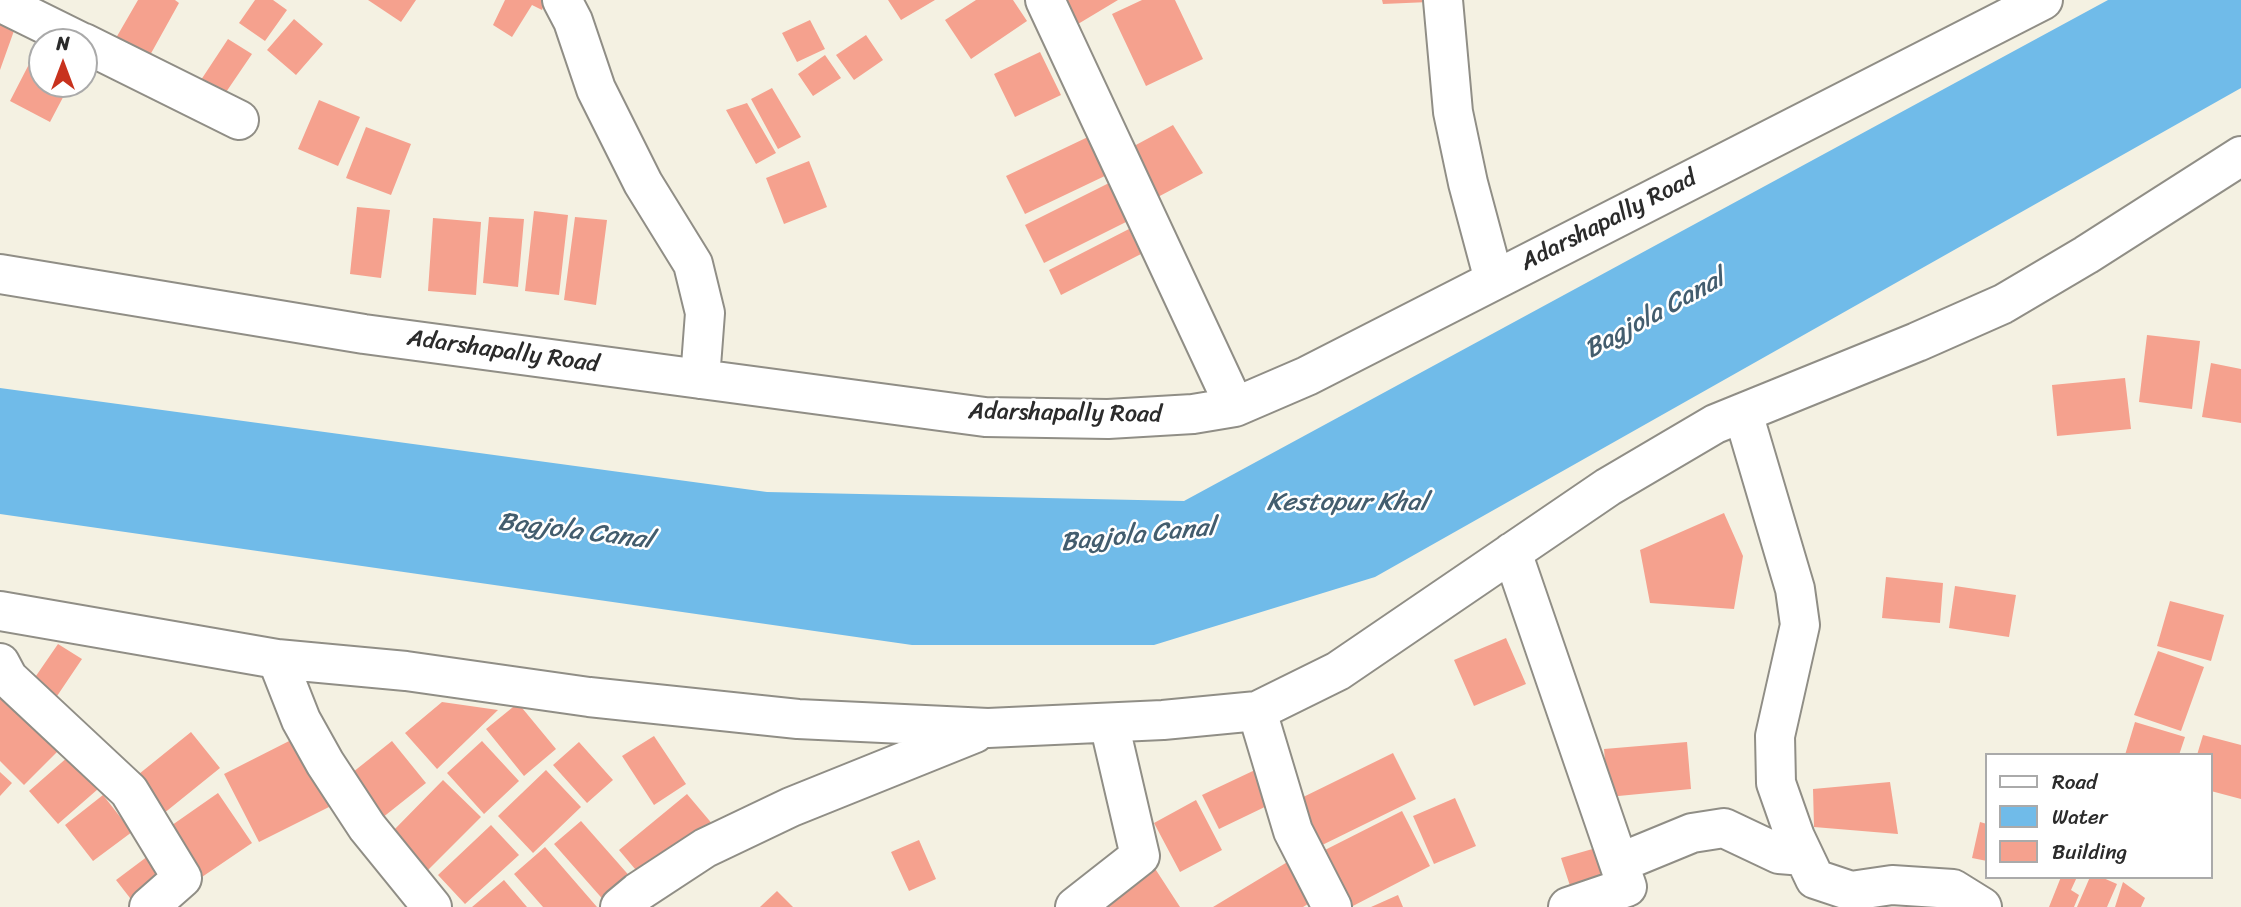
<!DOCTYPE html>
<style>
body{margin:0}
#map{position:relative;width:2241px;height:907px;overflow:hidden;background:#f4f1e2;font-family:Sriracha,sans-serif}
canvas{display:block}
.legend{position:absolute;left:1985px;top:753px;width:228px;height:126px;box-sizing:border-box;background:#fff;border:2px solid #aaa;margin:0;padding:9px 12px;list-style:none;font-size:21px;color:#2b2b2b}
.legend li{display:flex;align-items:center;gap:14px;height:35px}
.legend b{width:35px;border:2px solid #aaa}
.north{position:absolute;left:28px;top:28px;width:70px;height:70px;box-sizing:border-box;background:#fff;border:2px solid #aaa;border-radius:50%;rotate:0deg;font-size:19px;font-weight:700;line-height:28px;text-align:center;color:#2b2b2b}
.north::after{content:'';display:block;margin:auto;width:24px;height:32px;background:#c8321e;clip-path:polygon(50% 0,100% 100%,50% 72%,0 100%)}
</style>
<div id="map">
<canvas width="2241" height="907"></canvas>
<ul class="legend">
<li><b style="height:9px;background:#fff"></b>Road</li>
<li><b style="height:19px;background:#70bbe9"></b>Water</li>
<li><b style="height:19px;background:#f5a18e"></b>Building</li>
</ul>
<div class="north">N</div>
</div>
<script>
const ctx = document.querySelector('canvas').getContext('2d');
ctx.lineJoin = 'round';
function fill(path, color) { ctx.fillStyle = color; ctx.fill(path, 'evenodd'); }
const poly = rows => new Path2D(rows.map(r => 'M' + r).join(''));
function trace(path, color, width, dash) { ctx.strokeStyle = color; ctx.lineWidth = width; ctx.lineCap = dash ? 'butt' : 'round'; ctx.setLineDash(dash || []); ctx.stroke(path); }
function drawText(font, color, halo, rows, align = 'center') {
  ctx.font = font + ' Sriracha,sans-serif'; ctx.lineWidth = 5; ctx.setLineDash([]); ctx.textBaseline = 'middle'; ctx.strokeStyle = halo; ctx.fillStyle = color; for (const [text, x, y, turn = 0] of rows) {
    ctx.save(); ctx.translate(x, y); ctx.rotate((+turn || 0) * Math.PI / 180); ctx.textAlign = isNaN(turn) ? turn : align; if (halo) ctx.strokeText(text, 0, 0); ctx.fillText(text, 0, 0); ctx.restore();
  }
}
const water = poly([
 [2108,0,2241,0,2241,88,1375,577,1154,645,912,645,0,514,0,388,767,492,1184,501]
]);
const building = poly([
 [138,0,175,0,179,3,149,57,116,38],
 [255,0,273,0,287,10,265,41,239,23],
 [368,0,416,0,401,22],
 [505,0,546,0,542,10,532,5,512,37,493,25],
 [888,0,935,0,901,20],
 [976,0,1013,0,1027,21,971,59,945,20],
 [1066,0,1118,0,1068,30,1054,8],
 [1142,0,1175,0,1203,59,1146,86,1112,14],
 [1382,0,1429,0,1429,2,1383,4],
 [294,19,323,44,296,75,267,50],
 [810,20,825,49,797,62,782,33],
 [0,23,15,28,0,70],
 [866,35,883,60,854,80,836,55],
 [42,39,42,84,70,84,50,122,10,101],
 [228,39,252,54,220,101,197,86],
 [1040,52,1061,95,1015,117,994,74],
 [825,55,841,78,813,96,798,74],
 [772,88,801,137,778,149,751,99],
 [319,100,360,117,338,166,298,149],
 [747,103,776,153,756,164,726,110],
 [1173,125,1203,173,1156,198,1130,145,1134,146],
 [366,127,411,144,391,195,346,178],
 [1090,136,1109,174,1025,214,1006,176],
 [809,161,827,207,784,224,766,178],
 [1113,181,1132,219,1044,263,1025,225],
 [357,207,390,210,381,278,350,274],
 [534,211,568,215,559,295,525,291],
 [489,217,524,219,518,287,483,283],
 [575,217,607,220,596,305,564,300],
 [433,218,481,222,476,295,428,291],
 [1129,229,1141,254,1061,295,1049,270],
 [2147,335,2200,341,2192,409,2139,402],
 [2211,363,2241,369,2241,423,2202,417],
 [2125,378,2131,429,2057,436,2052,385],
 [1724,513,1743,556,1734,609,1650,603,1640,550],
 [1886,577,1943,583,1940,623,1882,618],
 [1955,586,2016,595,2009,637,1949,628],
 [2170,601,2224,615,2211,661,2157,646],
 [1506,638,1526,684,1474,706,1454,660],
 [58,644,82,659,51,705,27,689],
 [2158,651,2204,667,2181,731,2134,715],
 [0,690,60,749,24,785,0,761],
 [442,702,498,710,437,769,405,733],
 [518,703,556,749,524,776,486,729],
 [2135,722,2185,737,2179,755,2125,755],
 [191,732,220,768,163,814,134,778],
 [301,735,335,804,259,842,224,774],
 [2203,735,2241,745,2241,799,2211,791,2211,755,2197,755],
 [654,736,686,784,654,805,622,756],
 [392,741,426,783,377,822,343,780],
 [482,741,519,781,484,814,447,773],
 [579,742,613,780,587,803,553,765],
 [1687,742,1691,789,1608,797,1604,749],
 [1393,753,1416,799,1312,850,1289,804],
 [69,756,98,789,58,824,29,791],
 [546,770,581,807,533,853,498,816],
 [1255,770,1271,804,1219,829,1202,795],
 [0,772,12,783,0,796],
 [443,780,481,817,428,870,391,833],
 [1890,782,1898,834,1814,827,1813,789],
 [218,793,252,843,199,879,165,830],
 [687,794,714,826,646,882,619,850],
 [103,795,132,832,93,861,65,825],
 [1455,798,1476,846,1434,864,1413,816],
 [1196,800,1222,850,1180,872,1154,823],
 [1402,811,1430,866,1351,907,1319,853],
 [581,821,633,880,607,904,554,844],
 [1980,822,1987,824,1987,861,1972,858],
 [491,825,519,855,465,904,438,875],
 [919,840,936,879,909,891,891,852],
 [545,847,597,907,543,907,514,874],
 [1596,848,1606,882,1572,892,1561,858],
 [152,853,186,897,137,907,116,880],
 [1294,858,1318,898,1303,907,1213,907],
 [1154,867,1180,907,1091,907],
 [2061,877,2077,877,2071,890,2079,895,2074,907,2049,907],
 [2090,877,2101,877,2117,884,2107,907,2077,907],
 [504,880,527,907,472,907],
 [2123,882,2145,898,2141,907,2115,907],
 [777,891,793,907,760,907],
 [1398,895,1403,907,1371,907]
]);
const minor = poly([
 [562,0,573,21,596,89,643,183,693,264,705,313,700,379],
 [1045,0,1235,407],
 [1443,0,1453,112,1468,183,1494,280],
 [0,2,81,42],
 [84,43,239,120],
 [0,274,364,334,985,417,1108,419,1193,414,1235,407,1307,376,2043,0],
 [1743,413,1795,589,1800,625,1775,736,1776,783,1795,837,1815,879,1851,891,1892,885,1953,889,1982,907],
 [1512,552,1627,887,1568,907],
 [0,611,277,659,406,671,589,697,798,719,988,728,1163,720,1257,711,1338,671,1608,487,1715,424,1917,342,2003,304,2086,255,2241,156],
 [277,659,301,720,325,763,367,827,432,907],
 [0,663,8,678,129,791,182,878,149,907],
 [1257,711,1293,831,1332,907],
 [1619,863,1692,833,1724,828,1779,854,1804,856],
 [620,907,638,892,705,848,791,807,975,733],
 [1075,907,1140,856,1109,723]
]);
const streetNames = [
 ["Adarshapally Road",1609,221,-27],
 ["Adarshapally Road",503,352,8],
 ["Adarshapally Road",1065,414,1]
];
const waterNames = [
 ["Bagjola Canal",1655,315,-29],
 ["Kestopur Khal",1347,503],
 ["Bagjola Canal",575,532,7],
 ["Bagjola Canal",1138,536,-6]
];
fill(water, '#70bbe9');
fill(building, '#f5a18e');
trace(minor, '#908e86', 42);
trace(minor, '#fff', 38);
drawText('24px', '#2b2b2b', '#fff', streetNames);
drawText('italic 26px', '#435d6e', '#fff', waterNames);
</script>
